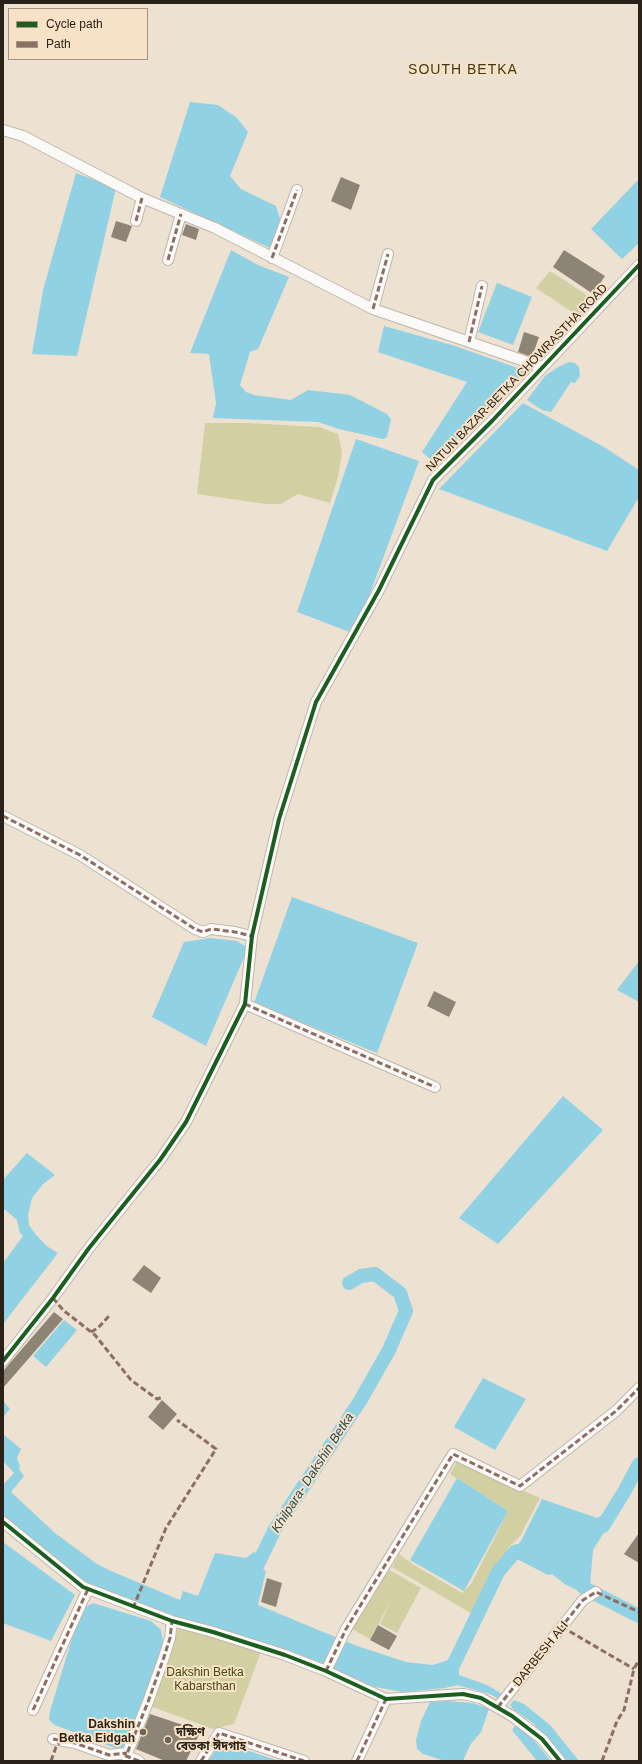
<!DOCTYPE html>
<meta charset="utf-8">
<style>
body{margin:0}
#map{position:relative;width:642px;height:1764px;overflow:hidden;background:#ede1d2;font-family:Arial,sans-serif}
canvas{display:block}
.frame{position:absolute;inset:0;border:4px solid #2a2218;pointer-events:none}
.legend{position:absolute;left:8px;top:8px;width:140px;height:52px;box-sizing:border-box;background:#f8e2c7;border:1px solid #a69581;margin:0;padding:5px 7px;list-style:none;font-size:12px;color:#2a2218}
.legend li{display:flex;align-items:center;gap:8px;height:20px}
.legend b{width:20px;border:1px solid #a69581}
</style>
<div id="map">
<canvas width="642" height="1764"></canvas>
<div class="frame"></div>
<ul class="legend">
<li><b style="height:5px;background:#1b5e20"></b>Cycle path</li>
<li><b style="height:5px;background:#8d6e63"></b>Path</li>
</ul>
</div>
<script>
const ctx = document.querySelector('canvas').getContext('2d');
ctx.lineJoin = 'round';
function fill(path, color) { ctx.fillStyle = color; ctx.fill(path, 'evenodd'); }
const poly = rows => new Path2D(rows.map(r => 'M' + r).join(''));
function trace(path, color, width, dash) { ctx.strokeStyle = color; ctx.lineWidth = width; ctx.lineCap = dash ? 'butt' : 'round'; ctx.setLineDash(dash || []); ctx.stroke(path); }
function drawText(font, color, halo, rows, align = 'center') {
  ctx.font = font + ' Arial,"Noto Sans Bengali",sans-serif'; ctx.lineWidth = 4; ctx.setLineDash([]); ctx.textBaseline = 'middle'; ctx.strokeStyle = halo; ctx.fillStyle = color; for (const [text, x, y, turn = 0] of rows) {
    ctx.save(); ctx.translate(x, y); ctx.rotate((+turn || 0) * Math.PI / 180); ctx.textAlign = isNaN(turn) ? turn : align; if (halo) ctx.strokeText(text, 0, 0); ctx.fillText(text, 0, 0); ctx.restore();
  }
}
const green = poly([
 [550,271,584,293,593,302,581,318,536,288],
 [205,423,248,423,319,427,338,434,342,452,338,477,330,503,298,494,281,504,266,504,197,494],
 [457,1461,540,1498,520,1536,509,1547,474,1615,392,1567,399,1554,414,1565,462,1593,471,1584,508,1511,450,1474],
 [388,1569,421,1588,397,1633,380,1624,391,1601,370,1639,352,1629],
 [179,1626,261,1652,234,1724,213,1729,150,1706]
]);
const water = poly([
 [190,102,218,105,237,118,248,132,230,176,241,189,276,206,282,225,270,248,160,197],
 [76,173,116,188,77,356,32,354,43,290],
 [639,179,639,243,622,259,591,229],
 [231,250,258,265,289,277,258,349,250,352,240,385,246,392,254,395,291,400,308,390,350,395,387,414,391,419,387,437,383,439,339,429,318,422,213,418,216,403,209,354,190,353],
 [497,283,532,297,513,345,478,332],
 [384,326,455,346,526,371,434,462,422,452,467,382,378,352],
 [569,362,575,363,579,367,580,376,575,383,571,382,551,412,542,410,527,400,545,376,558,367],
 [523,403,604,447,639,470,639,497,607,551,439,489],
 [356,439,419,461,355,634,297,612],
 [292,897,418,943,377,1053,254,1003],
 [210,938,237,941,248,948,206,1046,152,1017,184,942],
 [639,961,639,1002,617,990],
 [563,1096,603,1130,498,1244,459,1218],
 [27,1153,55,1175,43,1184,32,1198,28,1215,29,1225,36,1235,48,1247,58,1253,3,1324,3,1263,23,1236,20,1233,17,1220,3,1208,3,1180],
 [64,1320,77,1330,46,1367,33,1356],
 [483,1378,526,1399,495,1450,454,1427],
 [3,1401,10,1409,3,1417],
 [3,1434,21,1449,17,1458,20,1466,19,1469,24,1476,11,1492,55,1533,97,1564,111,1571,180,1600,183,1591,198,1596,215,1553,246,1558,255,1551,257,1566,266,1571,258,1605,357,1646,406,1662,433,1665,454,1658,459,1663,459,1675,487,1685,504,1695,499,1699,490,1694,457,1685,445,1688,403,1692,369,1686,288,1651,155,1612,81,1581,3,1518,3,1485,14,1473,3,1461],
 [457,1478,508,1511,464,1591,410,1560],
 [542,1499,597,1518,612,1510,616,1513,593,1550,590,1586,584,1593,566,1585,552,1574,548,1575,517,1559,508,1564,505,1562,521,1541],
 [3,1542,75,1595,51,1641,3,1623],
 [93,1603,151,1621,161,1630,163,1642,144,1701,126,1746,120,1750,55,1725,49,1720,50,1711,74,1632,85,1607],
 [514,1700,524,1704,539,1716,551,1726,579,1761,567,1761,533,1723,513,1709,510,1705],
 [446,1701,473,1703,489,1709,481,1732,470,1745,463,1761,442,1760,423,1754,417,1749,416,1740,421,1721,430,1702],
 [517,1724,537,1744,551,1761,537,1761,512,1730],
 [222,1742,279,1761,208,1761]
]);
const canal = poly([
 [603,1526,624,1492,639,1464],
 [573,1578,586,1589,639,1616],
 [253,1584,257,1566,275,1529,360,1401,389,1350,406,1311,400,1293,375,1274,361,1276,349,1283],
 [448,1676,498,1572,515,1552,518,1551]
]);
const building = poly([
 [341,177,360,185,351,210,331,201],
 [116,221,132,226,126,242,111,237],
 [186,224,199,229,196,240,182,235],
 [564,250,605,276,593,294,553,267],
 [524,332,539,337,532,357,518,352],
 [434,991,456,1002,449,1017,427,1006],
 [144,1265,161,1278,151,1293,132,1280],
 [54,1312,63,1319,3,1388,3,1371],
 [162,1400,177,1414,163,1430,148,1417],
 [639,1533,639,1563,624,1554],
 [267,1578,282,1583,276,1607,261,1602],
 [378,1625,397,1636,389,1650,370,1640],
 [150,1714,201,1731,186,1761,165,1761,136,1749]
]);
const street = poly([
 [3,130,23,136,142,198,215,228,373,309,542,367],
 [136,221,142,198],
 [272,258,297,190],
 [168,260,181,214],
 [373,309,388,254],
 [469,342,482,286],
 [3,816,80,855,195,929,203,932,211,929,235,932,252,936],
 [245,1004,435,1087],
 [3,1361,53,1298,89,1248,160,1160,186,1122,245,1004,252,936,279,819,316,702,379,590,433,480,492,421,639,265],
 [3,1522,83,1587,172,1621,213,1632,285,1655,326,1671,386,1699,463,1694,481,1698,512,1716,542,1739,560,1761],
 [326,1671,346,1629,453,1454,520,1486,616,1411,639,1388],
 [498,1707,583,1600,596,1592],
 [33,1710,88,1589],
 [53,1739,75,1743,109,1755,127,1753],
 [139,1761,126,1756,148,1702,164,1657,170,1638,172,1621],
 [201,1761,219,1733,304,1761],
 [357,1761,386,1699]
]);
const quiet = poly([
 [136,221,142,198],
 [272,258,297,190],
 [168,260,181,214],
 [373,309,388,254],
 [469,342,482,286],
 [3,816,80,855,195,929,203,932,211,929,235,932,252,936],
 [245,1004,435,1087],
 [53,1298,63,1310,95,1335,131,1380,157,1399,163,1397],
 [91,1332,98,1328,109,1316],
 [133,1608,166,1528,216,1449,177,1420],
 [562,1627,634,1669],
 [326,1671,346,1629,453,1454,520,1486,616,1411,639,1388],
 [498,1707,583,1600,596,1592,639,1612],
 [33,1710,88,1589],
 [53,1739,75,1743,109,1755,127,1753],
 [51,1761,56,1747,61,1741],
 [139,1761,126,1756,148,1702,164,1657,170,1638,172,1621],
 [201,1761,219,1733,304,1761],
 [357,1761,386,1699],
 [602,1761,617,1721,624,1710,634,1669,639,1660]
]);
const cycleway = poly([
 [3,1361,53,1298,89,1248,160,1160,186,1122,245,1004,252,936,279,819,316,702,379,590,433,480,492,421,639,265],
 [3,1522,83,1587,172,1621,213,1632,285,1655,326,1671,386,1699,463,1694,481,1698,512,1716,542,1739,560,1761]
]);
const markers = [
 [143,1732,4,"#6e6559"],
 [168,1740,4,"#6e6559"]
];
const streetNames = [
 ["NATUN BAZAR-BETKA CHOWRASTHA ROAD",517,378,-46],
 ["DARBESH ALI",541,1654,-51]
];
const parkNames = [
 ["Dakshin Betka",205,1673],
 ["Kabarsthan",205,1687]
];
const poiNames = [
 ["Dakshin",135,1725],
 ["Betka Eidgah",135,1739],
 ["দক্ষিণ",176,1733,"left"],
 ["বেতকা ঈদগাহ",176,1747,"left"]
];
const waterNames = [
 ["Khilpara- Dakshin Betka",313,1473,-57]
];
const quarterNames = [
 ["SOUTH BETKA",463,70]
];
fill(green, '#d2d0a3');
fill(water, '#90d1e4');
trace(canal, '#90d1e4', 14);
fill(building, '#8e8476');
trace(street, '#bfb6aa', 12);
trace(street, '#fcfaf8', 10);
trace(quiet, '#8d6e63', 3, [6, 3]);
trace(cycleway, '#1b5e20', 4);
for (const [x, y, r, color] of markers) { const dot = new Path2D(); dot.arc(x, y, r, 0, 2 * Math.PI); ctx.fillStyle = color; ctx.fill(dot); trace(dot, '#f8e2c7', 1.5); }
drawText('12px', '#2a2218', '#f8e2c7', streetNames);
drawText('12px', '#44490c', '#f8e2c7', parkNames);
drawText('bold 12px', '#2a2218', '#f8e2c7', poiNames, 'right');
drawText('italic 13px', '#214c5a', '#f8e2c7', waterNames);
ctx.letterSpacing = '1px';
drawText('14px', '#3e3b12', '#f8e2c7', quarterNames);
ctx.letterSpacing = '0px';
</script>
